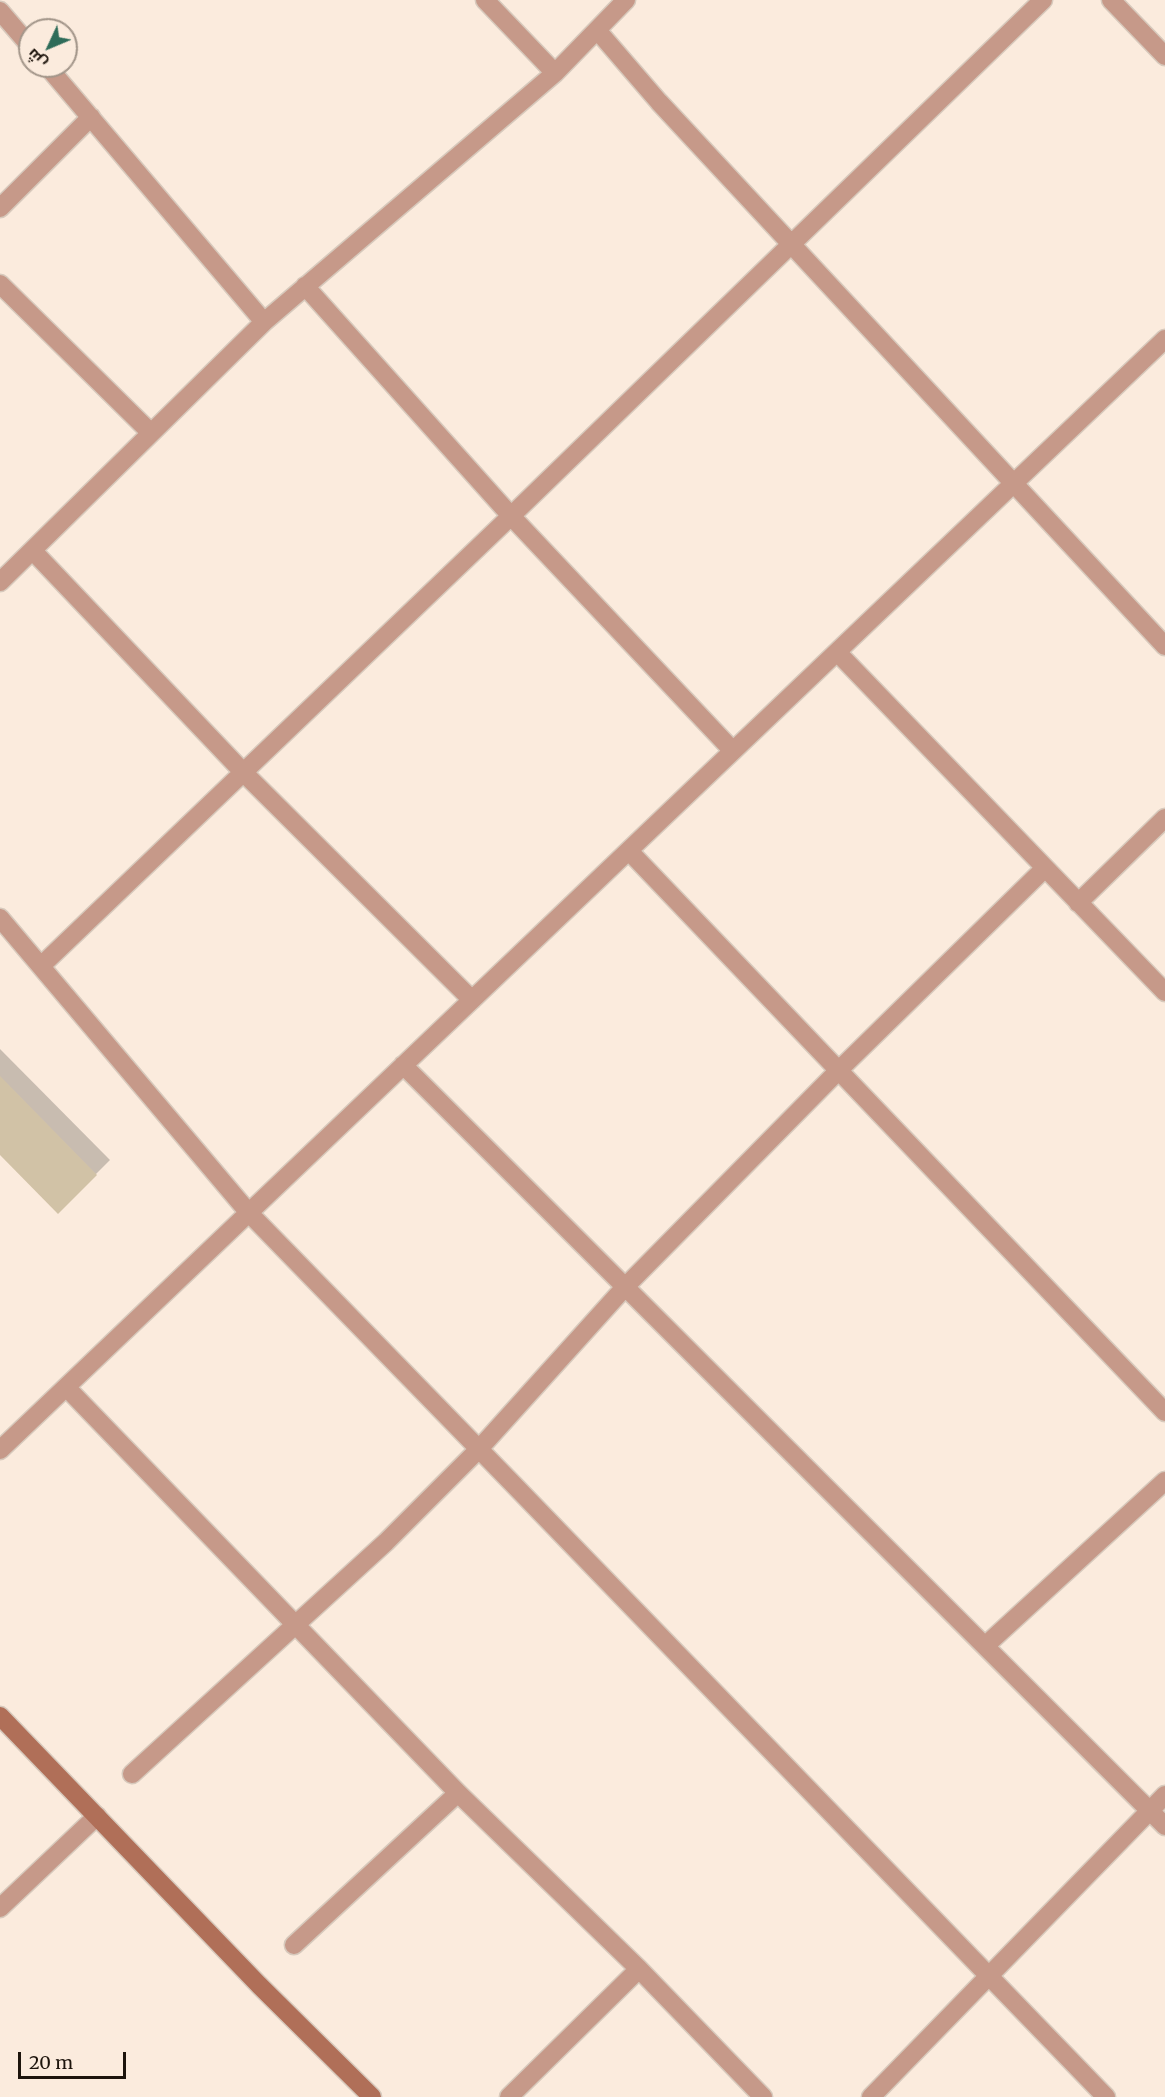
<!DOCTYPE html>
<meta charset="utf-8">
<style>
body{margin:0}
#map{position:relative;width:1165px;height:2097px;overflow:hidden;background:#fbebdd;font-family:Merriweather,Cairo,serif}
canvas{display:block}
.north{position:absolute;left:18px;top:18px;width:60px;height:60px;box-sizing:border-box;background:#fbebdd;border:2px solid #a29589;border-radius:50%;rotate:226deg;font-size:16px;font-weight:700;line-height:24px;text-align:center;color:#1d140c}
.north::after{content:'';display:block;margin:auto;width:21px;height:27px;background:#2e6c59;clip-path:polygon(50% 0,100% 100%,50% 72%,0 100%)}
.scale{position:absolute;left:18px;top:2052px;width:108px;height:27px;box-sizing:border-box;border:3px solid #1d140c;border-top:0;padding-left:8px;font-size:18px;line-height:21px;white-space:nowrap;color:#1d140c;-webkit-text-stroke:4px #fbebdd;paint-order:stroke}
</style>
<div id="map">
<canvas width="1165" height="2097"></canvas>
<div class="north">ش</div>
<div class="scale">20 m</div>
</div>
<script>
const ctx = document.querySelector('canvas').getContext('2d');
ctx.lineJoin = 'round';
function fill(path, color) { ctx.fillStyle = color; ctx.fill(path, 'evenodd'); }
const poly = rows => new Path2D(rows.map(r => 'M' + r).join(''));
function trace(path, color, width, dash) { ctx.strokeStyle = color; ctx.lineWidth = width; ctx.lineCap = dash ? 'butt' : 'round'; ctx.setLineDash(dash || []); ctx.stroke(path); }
const shadow = poly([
 [0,1049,110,1160,58,1212,0,1153]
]);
const building = poly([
 [0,1076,97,1175,58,1214,0,1155]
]);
const street = poly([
 [485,0,555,73],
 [1111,0,1165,56],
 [0,11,30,46],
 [597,30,659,102,1165,646],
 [47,66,264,322],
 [0,208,91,117],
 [0,284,151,433],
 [305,286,511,516,733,751],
 [33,551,244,773,472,1000],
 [0,582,264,322,555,73,626,0],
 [837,652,1165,992],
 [629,851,1165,1412],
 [1078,903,1165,818],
 [0,918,249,1213,514,1485,1106,2097],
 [41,966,511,516,1043,0],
 [403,1065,1165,1826],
 [66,1387,458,1793,639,1969,763,2097],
 [0,1450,1165,339],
 [985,1646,1165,1481],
 [132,1774,386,1542,479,1449,625,1287,839,1070,1045,868],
 [0,1908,97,1816],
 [294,1945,458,1793],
 [509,2097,639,1969],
 [871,2097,1165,1795]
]);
const secondary = poly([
 [0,1716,259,1985,372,2097]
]);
fill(shadow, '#0003');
fill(building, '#d1c2a6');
trace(street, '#d7c9bc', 21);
trace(secondary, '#d7c9bc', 21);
trace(street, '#c69989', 18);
trace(secondary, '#b06f58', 18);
</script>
